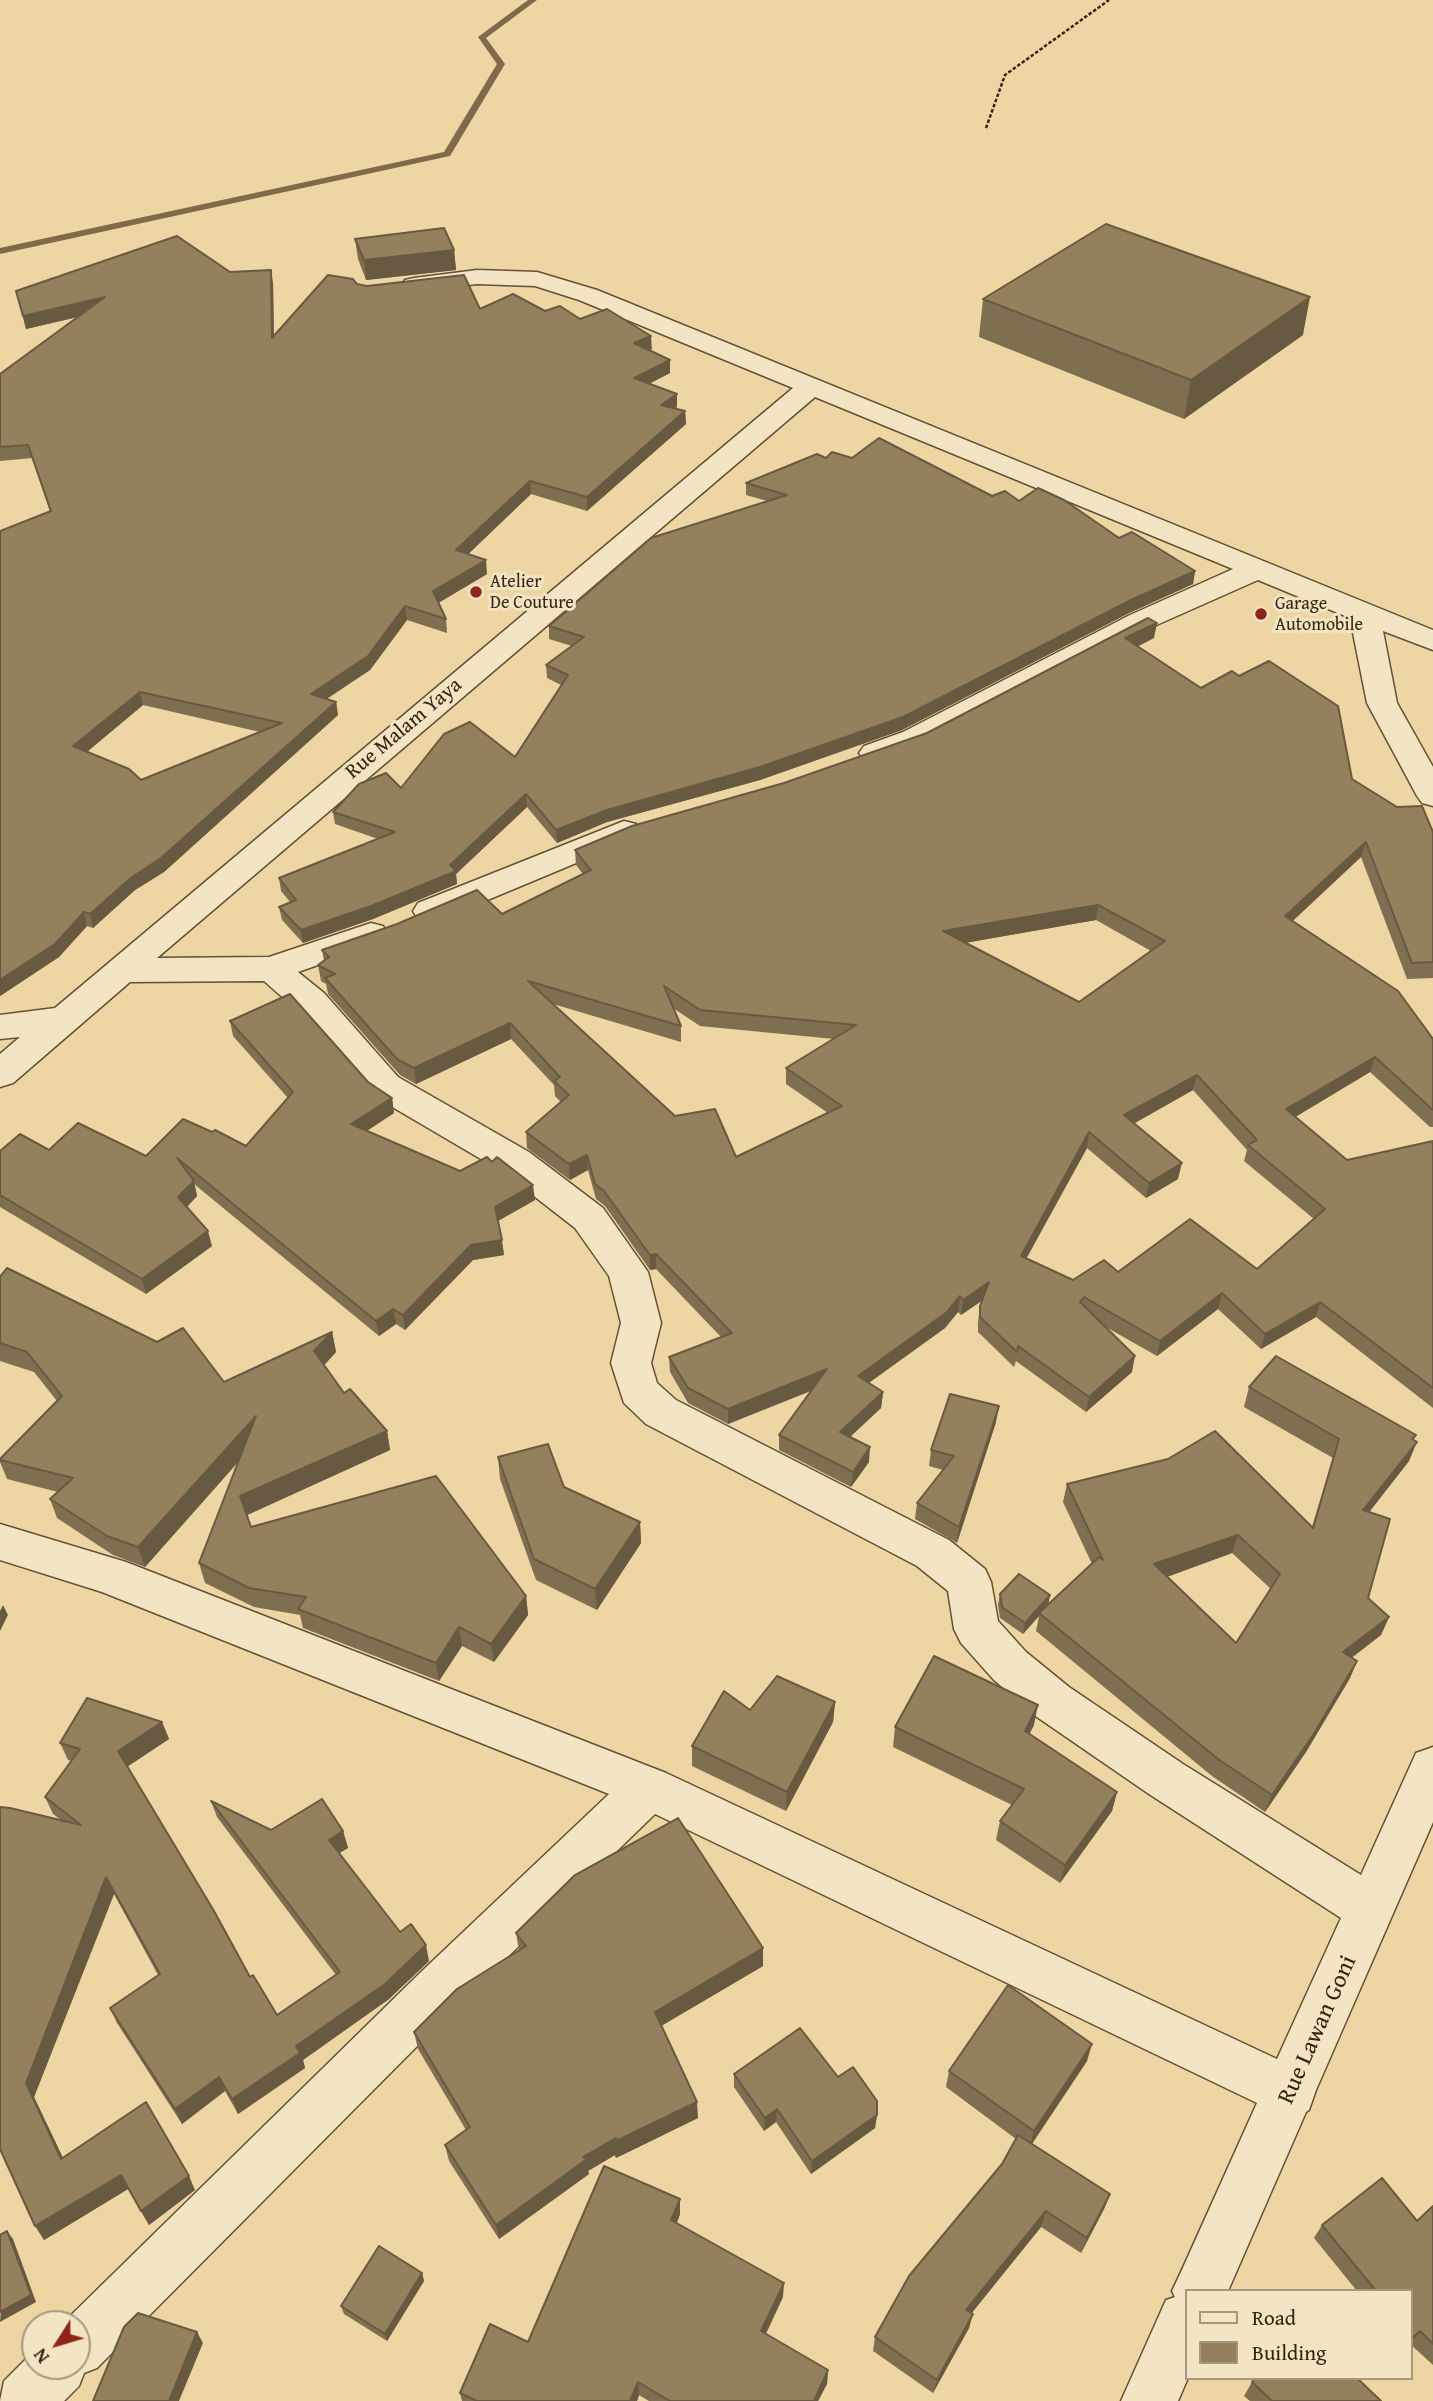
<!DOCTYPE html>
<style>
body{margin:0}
#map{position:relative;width:1433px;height:2401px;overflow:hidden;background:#edd5a4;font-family:"Gentium Book Plus",serif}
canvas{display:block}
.legend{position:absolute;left:1185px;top:2289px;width:228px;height:91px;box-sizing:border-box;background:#f3e4c4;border:2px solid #a7977c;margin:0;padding:9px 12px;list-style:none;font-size:21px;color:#362410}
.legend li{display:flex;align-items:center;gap:14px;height:35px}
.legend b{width:35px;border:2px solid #a7977c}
.north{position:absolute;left:21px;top:2310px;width:70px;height:70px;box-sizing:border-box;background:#f3e4c4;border:2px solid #a7977c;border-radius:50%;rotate:233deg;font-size:19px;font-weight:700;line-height:28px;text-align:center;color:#362410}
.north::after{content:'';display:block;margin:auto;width:24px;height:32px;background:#8f2418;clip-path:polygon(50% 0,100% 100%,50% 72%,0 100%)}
</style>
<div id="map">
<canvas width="1433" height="2401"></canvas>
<ul class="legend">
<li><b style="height:9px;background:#f3e4c4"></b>Road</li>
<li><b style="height:19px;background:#95805d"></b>Building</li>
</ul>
<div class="north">N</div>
</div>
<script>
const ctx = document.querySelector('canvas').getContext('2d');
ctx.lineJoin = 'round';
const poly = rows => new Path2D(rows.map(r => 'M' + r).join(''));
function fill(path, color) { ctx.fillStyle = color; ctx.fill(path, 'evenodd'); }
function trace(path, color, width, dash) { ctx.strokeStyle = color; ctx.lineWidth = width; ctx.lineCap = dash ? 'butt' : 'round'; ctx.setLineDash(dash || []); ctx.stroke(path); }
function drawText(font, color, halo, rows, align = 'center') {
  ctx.font = font + ' "Gentium Book Plus",serif'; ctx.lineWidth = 6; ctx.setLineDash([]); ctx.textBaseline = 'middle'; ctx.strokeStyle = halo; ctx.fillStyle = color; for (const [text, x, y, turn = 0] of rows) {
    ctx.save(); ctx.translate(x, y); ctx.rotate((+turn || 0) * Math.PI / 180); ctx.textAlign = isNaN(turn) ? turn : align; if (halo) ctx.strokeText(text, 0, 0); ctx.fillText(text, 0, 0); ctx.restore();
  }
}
const stream = poly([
 [528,0,537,0,486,38,505,64,450,156,0,254,0,248,444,152,497,64,478,37,528,0]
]);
const path = poly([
 [986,128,1005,75,1109,0]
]);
const street = poly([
 [477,270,537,272,597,290,1433,630,1433,650,1383,631,1397,703,1433,767,1433,806,1422,803,1417,796,1367,703,1350,618,1258,580,1152,627,925,746,875,763,864,760,859,753,864,746,903,732,1130,615,1233,569,815,397,157,958,269,957,371,923,383,926,388,934,383,942,298,972,324,993,398,1077,529,1152,603,1208,648,1272,661,1323,651,1363,657,1383,676,1400,949,1540,985,1569,991,1582,998,1621,1026,1652,1069,1687,1183,1764,1361,1875,1416,1753,1433,1747,1433,1822,1316,2090,1309,2110,1306,2112,1228,2291,1186,2291,1188,2378,1178,2401,1121,2401,1166,2300,1175,2297,1172,2291,1181,2272,1257,2103,655,1814,458,2005,97,2368,84,2373,79,2386,64,2401,0,2401,4,2381,35,2350,35,2366,77,2366,77,2324,62,2324,422,1971,609,1794,102,1592,0,1560,0,1524,126,1562,666,1773,1277,2059,1341,1918,1149,1794,1037,1717,994,1680,961,1643,954,1629,948,1591,917,1566,646,1424,624,1403,611,1363,621,1323,609,1276,575,1228,503,1172,372,1095,298,1011,264,981,130,982,13,1083,0,1087,0,1054,20,1037,0,1039,0,1015,55,1008,793,388,579,300,535,286,477,284,414,292,405,290,402,285,405,280,414,278,477,270],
 [624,821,636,824,640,831,636,838,442,919,430,922,418,919,413,911,418,903,624,821]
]);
const wall = poly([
 [355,239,454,250,456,270,366,280,358,259],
 [230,272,273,283,274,336,357,284,480,309,545,311,580,319,652,349,649,350,670,373,649,384,677,394,677,407,675,408,685,411,686,424,587,511,531,494,468,554,487,574,438,603,446,619,447,633,407,620,370,670,327,699,336,702,338,715,164,872,135,890,93,928,87,926,59,957,0,996,0,531,50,512,32,458,0,461,0,374,78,317,26,329,16,291],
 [143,705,260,732,141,780,87,752],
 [983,299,1303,335,1184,419,979,337],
 [826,458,1019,501,1119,538,1195,571,1193,584,1129,613,902,730,760,780,607,822,557,843,527,807,456,874,457,884,373,919,303,943,282,920,279,907,290,902,281,891,279,878,378,839,335,824,333,812,401,788,515,757,561,685,547,678,546,665,572,646,549,639,549,626,767,501,746,495,746,483],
 [1154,638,1138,646,1201,688,1352,779,1433,832,1433,978,1407,979,1361,857,1292,921,1433,1039,1433,1127,1430,1127,1370,1072,1295,1117,1347,1160,1433,1141,1433,1408,1316,1317,1261,1349,1218,1309,1157,1356,1104,1326,1132,1372,1086,1412,1016,1361,1014,1367,978,1332,978,1322,980,1306,983,1300,961,1315,958,1312,945,1328,869,1383,883,1392,881,1408,850,1437,869,1462,851,1487,779,1450,779,1435,811,1390,728,1424,688,1403,670,1372,669,1357,721,1337,656,1269,650,1270,605,1206,596,1199,588,1170,570,1180,527,1148,526,1132,561,1102,555,1096,554,1085,511,1039,416,1084,400,1075,328,994,326,984,321,981,318,965,324,961,322,950,502,914,583,874,576,865,575,850,784,783,927,733],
 [1096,920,1151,951,1079,1002,965,943],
 [553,1004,681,1042,681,1026,673,1008,700,1026,834,1039,786,1068,786,1084,828,1113,736,1157,675,1116],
 [1193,1090,1247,1150,1244,1161,1314,1219,1257,1269,1073,1280,1026,1258,1087,1148,1146,1198,1178,1179,1134,1123],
 [230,1021,368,1082,392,1098,394,1113,367,1131,460,1171,535,1200,498,1221,504,1255,473,1260,405,1330,396,1324,379,1336,194,1184,197,1196,187,1207,212,1246,146,1294,0,1207,0,1151,49,1150,146,1156,212,1132,246,1146,288,1098,233,1036],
 [0,1277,224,1382,332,1332,336,1352,324,1365,344,1393,387,1431,390,1450,247,1515,251,1527,526,1596,528,1615,494,1662,462,1646,439,1681,303,1628,300,1615,254,1607,205,1583,199,1563,239,1461,145,1567,113,1555,57,1518,50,1499,58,1492,7,1479,0,1462,0,1459,57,1401,34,1372,0,1361],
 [1249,1387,1414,1440,1409,1461,1369,1512,1368,1598,1389,1617,1381,1635,1352,1657,1357,1661,1350,1678,1306,1752,1265,1812,1212,1776,1036,1631,1039,1616,1023,1634,1000,1618,998,1605,1000,1594,1050,1595,1048,1604,1092,1564,1063,1502,1067,1484,1312,1527,1333,1458,1244,1407],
 [1232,1553,1271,1589,1236,1643,1167,1577],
 [996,1422,957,1543,915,1519,917,1503,943,1470,929,1466,931,1450],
 [498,1457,640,1522,641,1543,597,1610,536,1580,500,1479],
 [835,1702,833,1722,786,1811,692,1766,692,1746,750,1710],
 [162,1722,169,1739,127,1767,250,1977,277,2015,336,1975,217,1817,211,1801,271,1830,343,1831,348,1848,339,1853,400,1932,429,1961,389,1999,303,2060,305,2068,238,2114,225,2091,182,2124,117,2023,110,2008,158,1975,114,1894,34,2097,63,2158,195,2190,149,2225,128,2189,44,2240,0,2149,61,1820,53,1814,45,1797,72,1761,68,1760,60,1743],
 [1034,1725,1029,1734,1117,1792,1112,1811,1060,1883,996,1840,1000,1821,1012,1805,893,1747,895,1727],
 [516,1933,763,1966,661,2026,698,2118,616,2158,615,2155,588,2171,589,2174,499,2239,449,2161,445,2145,466,2130,418,2049,414,2032,519,1951],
 [1087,2061,1032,2144,1110,2194,1104,2209,1081,2253,1041,2227,971,2313,969,2328,933,2393,873,2351,875,2337,1002,2164,1016,2139,946,2087,949,2071],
 [734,2074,838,2077,877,2115,875,2128,811,2174,776,2122,764,2131,734,2087],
 [1433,2206,1433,2365,1410,2344,1410,2291,1357,2291,1314,2238,1322,2225,1417,2221],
 [680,2214,677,2223,783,2297,766,2334,828,2370,827,2384,818,2401,649,2401,639,2395,637,2401,462,2401,460,2393,528,2342],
 [422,2273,424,2281,387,2341,344,2314,341,2306],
 [1252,2382,1381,2401,1250,2401,1244,2396]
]);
const shadedWall = poly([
 [454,250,456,270,366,280,364,260],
 [271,270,273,283,274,351,272,338],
 [105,297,107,310,26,329,23,316],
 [1310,297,1303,335,1184,419,1191,380],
 [651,336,652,349,634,356,634,343],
 [670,360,670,373,634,391,634,378],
 [677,394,677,407,662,418,661,405],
 [685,411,686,424,587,511,587,497],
 [530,481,531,494,458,564,456,550],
 [486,560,487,574,435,605,433,591],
 [1195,571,1193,584,1129,613,902,730,760,780,607,822,557,843,556,830,1131,600],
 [405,606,407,620,370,670,313,707,311,694],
 [1157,623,1154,638,1123,654,1125,638],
 [140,692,143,705,77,760,73,746],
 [336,702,338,715,164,872,135,890,93,928,90,914,132,877],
 [526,794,527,807,456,874,457,884,373,919,303,943,301,930,450,865],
 [1366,842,1361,857,1281,932,1285,916],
 [1098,905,1096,920,941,947,943,931],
 [84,912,87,926,59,957,0,996,0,980],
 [510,1023,511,1039,416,1084,414,1068],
 [1375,1057,1370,1072,1282,1125,1286,1109],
 [1197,1075,1193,1090,1121,1131,1124,1115],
 [392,1098,394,1113,354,1139,351,1124],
 [1089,1132,1087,1148,1019,1272,1021,1256],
 [587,1155,588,1170,570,1180,569,1164],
 [1182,1163,1178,1179,1146,1198,1149,1183],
 [194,1181,197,1196,182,1212,178,1197],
 [533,1185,535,1200,496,1222,495,1207],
 [208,1231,212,1246,146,1294,142,1279],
 [502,1240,504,1255,473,1260,405,1330,403,1315,471,1245],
 [656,1254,656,1269,650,1270,650,1255],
 [989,1282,987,1297,961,1315,963,1300],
 [1222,1293,1218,1309,1157,1356,1160,1341],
 [960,1296,958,1312,945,1328,857,1391,858,1376],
 [1320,1302,1316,1317,1261,1349,1265,1334],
 [393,1309,396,1324,379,1336,376,1321],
 [332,1332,336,1352,319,1371,314,1351],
 [1135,1356,1132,1372,1086,1412,1089,1397],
 [827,1369,826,1385,728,1424,728,1409],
 [883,1392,881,1408,839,1447,840,1432],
 [999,1406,996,1422,957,1543,959,1527],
 [256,1416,261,1436,145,1567,138,1547],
 [387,1431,390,1450,245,1516,240,1496],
 [1416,1435,1409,1451,1417,1442,1409,1461,1356,1529,1363,1510],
 [870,1447,869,1462,851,1487,853,1472],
 [640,1522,641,1543,597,1610,595,1589],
 [1238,1535,1232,1553,1150,1583,1154,1564],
 [1050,1595,1048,1606,1039,1613,1039,1616,1023,1634,1025,1623],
 [526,1596,528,1615,494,1662,491,1644],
 [3,1605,8,1615,0,1631,0,1611],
 [1389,1617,1381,1635,1336,1670,1343,1652],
 [459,1627,462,1646,439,1681,436,1663],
 [1357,1661,1350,1678,1306,1752,1265,1812,1272,1795],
 [835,1702,833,1722,786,1811,787,1792],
 [1038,1705,1034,1725,1021,1751,1025,1731],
 [162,1722,169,1739,125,1768,118,1751],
 [1117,1792,1112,1811,1060,1883,1065,1865],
 [343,1831,348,1848,333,1857,329,1840],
 [106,1877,114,1894,34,2097,70,2173,61,2159,26,2083],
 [426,1945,429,1961,389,1999,303,2060,305,2068,238,2114,232,2099,296,2046],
 [763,1948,763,1966,656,2029,655,2012],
 [1092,2044,1087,2061,1029,2148,1034,2131],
 [219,2077,225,2091,182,2124,175,2109],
 [697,2102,698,2118,616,2158,615,2155,588,2171,589,2174,499,2239,496,2225,583,2157,616,2138],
 [777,2109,776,2122,764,2131,765,2118],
 [877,2115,875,2128,811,2174,812,2161],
 [121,2175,128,2189,44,2240,35,2226],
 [189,2176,195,2190,149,2225,141,2211],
 [1110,2194,1104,2209,1081,2253,1087,2238],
 [680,2199,680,2214,672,2235,671,2220],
 [1046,2211,1041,2227,963,2324,966,2310],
 [7,2231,13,2239,36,2302,0,2322],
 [422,2273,424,2281,387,2341,385,2334],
 [784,2283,783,2297,760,2345,761,2331],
 [973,2314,969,2328,933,2393,937,2380],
 [1420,2331,1410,2344,1410,2340,1413,2337],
 [197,2332,203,2343,179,2401,169,2401],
 [828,2370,827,2384,818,2401,814,2401],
 [638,2382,639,2395,637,2401,630,2401]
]);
const building = poly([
 [1106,224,1310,297,1191,380,983,299,1106,224],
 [444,228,454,250,364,260,355,239,444,228],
 [177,236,230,272,271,270,272,338,328,275,353,279,357,284,367,286,464,275,480,309,513,294,545,311,560,306,580,319,607,309,651,336,634,343,670,360,634,378,677,394,661,405,685,411,587,497,530,481,456,550,486,560,433,591,446,619,405,606,368,656,311,694,336,702,161,858,132,877,90,914,84,912,55,944,0,980,0,531,51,511,28,445,0,447,0,374,105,297,23,316,16,291,177,236],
 [140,692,282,723,141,780,129,769,73,746,140,692],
 [879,438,992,496,1005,491,1019,501,1038,488,1064,500,1119,538,1132,532,1195,571,1131,600,903,717,760,767,607,810,556,830,526,794,450,865,456,871,371,906,301,930,279,907,296,900,279,878,395,832,333,812,359,784,386,773,401,788,444,734,470,722,515,757,568,675,546,665,584,637,549,626,651,538,787,495,746,483,817,454,826,458,832,452,852,458,879,438],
 [1148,618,1157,623,1125,638,1201,688,1232,671,1239,676,1269,661,1338,706,1352,779,1397,807,1422,806,1433,832,1433,962,1412,963,1366,842,1285,916,1398,991,1433,1039,1433,1110,1375,1057,1286,1109,1347,1160,1433,1141,1433,1388,1320,1302,1265,1334,1222,1293,1160,1341,1084,1297,1080,1302,1135,1356,1089,1397,1018,1346,1017,1352,980,1317,980,1306,989,1282,963,1300,960,1296,947,1312,858,1376,883,1392,840,1432,870,1447,853,1472,779,1435,827,1369,728,1409,688,1388,669,1357,732,1333,656,1254,650,1255,604,1191,595,1184,587,1155,569,1164,526,1132,569,1095,554,1081,560,1077,510,1023,414,1068,397,1059,325,978,335,974,318,965,329,957,322,950,397,924,477,890,502,914,591,870,575,850,632,826,784,783,927,733,1148,618],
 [1098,905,1165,941,1079,1002,943,931,1098,905],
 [528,981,681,1026,664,986,700,1010,856,1025,786,1068,842,1106,736,1157,715,1109,675,1116,528,981],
 [1197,1075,1257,1140,1248,1145,1325,1209,1257,1269,1190,1219,1118,1272,1104,1260,1073,1280,1021,1256,1089,1132,1149,1183,1182,1163,1124,1115,1197,1075],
 [290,994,368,1082,392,1098,351,1124,460,1171,487,1157,492,1162,497,1157,533,1185,495,1207,502,1240,471,1245,403,1315,393,1309,376,1321,177,1158,194,1181,178,1197,208,1231,142,1279,0,1195,0,1151,20,1134,49,1150,78,1123,146,1156,183,1119,212,1132,215,1130,246,1146,293,1092,230,1021,290,994],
 [7,1268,157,1342,183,1328,224,1382,332,1332,314,1351,344,1393,350,1389,387,1431,240,1496,251,1527,436,1476,526,1596,491,1644,459,1627,436,1663,298,1609,306,1597,249,1588,199,1563,256,1416,138,1547,107,1536,50,1499,73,1478,0,1460,0,1459,62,1396,27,1352,0,1343,0,1277,7,1268],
 [1276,1356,1416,1435,1412,1439,1417,1442,1363,1510,1390,1519,1368,1598,1389,1617,1343,1652,1357,1661,1313,1735,1272,1795,1218,1759,1039,1613,1099,1557,1103,1560,1067,1484,1168,1459,1215,1431,1313,1528,1339,1439,1249,1387,1276,1356],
 [1238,1535,1280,1574,1236,1643,1154,1564,1238,1535],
 [950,1394,999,1406,959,1527,917,1503,954,1456,931,1450,950,1394],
 [548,1444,564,1487,640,1522,595,1589,534,1559,498,1457,548,1444],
 [1019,1574,1050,1595,1025,1623,1002,1607,1000,1594,1019,1574],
 [934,1656,1038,1705,1025,1731,1117,1792,1065,1865,1000,1821,1024,1789,895,1727,934,1656],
 [777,1676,835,1702,787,1792,692,1746,724,1691,750,1710,777,1676],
 [87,1698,162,1722,118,1751,214,1911,250,1977,253,1975,277,2015,340,1972,211,1801,271,1830,322,1799,343,1831,329,1840,400,1932,411,1924,426,1945,385,1984,296,2046,300,2053,232,2099,219,2077,175,2109,110,2008,160,1974,106,1877,26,2083,61,2159,146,2102,189,2176,141,2211,121,2175,35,2226,0,2149,0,1807,10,1808,81,1825,45,1797,80,1749,60,1743,87,1698],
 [678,1818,763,1948,655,2012,697,2102,614,2142,616,2138,583,2157,587,2159,496,2225,445,2145,470,2127,414,2032,457,1989,526,1946,516,1933,575,1875,678,1818],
 [1008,1985,1092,2044,1034,2131,949,2071,1008,1985],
 [800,2028,838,2077,853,2067,877,2101,877,2115,812,2161,777,2109,765,2118,734,2074,800,2028],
 [1018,2135,1110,2194,1087,2238,1046,2211,966,2310,973,2314,937,2380,875,2337,909,2276,1002,2164,1018,2135],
 [604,2166,680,2199,671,2220,784,2283,761,2331,828,2370,814,2401,670,2401,638,2382,630,2401,477,2401,460,2393,490,2324,528,2342,604,2166],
 [1382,2178,1417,2221,1433,2206,1433,2344,1420,2331,1413,2337,1410,2333,1410,2291,1376,2291,1322,2225,1382,2178],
 [7,2231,31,2295,0,2312,0,2235,7,2231],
 [379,2246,422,2273,385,2334,341,2306,379,2246],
 [138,2313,197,2332,169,2401,93,2401,124,2327,138,2313],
 [1255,2378,1357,2378,1381,2401,1272,2401,1252,2382,1255,2378]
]);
const markers = [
 [476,592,7,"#8f2418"],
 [1261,614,7,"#8f2418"]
];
const farPoinames = [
 ["Atelier",490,582],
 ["De Couture",490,603],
 ["Garage",1275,604],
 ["Automobile",1275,625]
];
const streetNames = [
 ["Rue Malam Yaya",404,729,-40]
];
const nearStreetnames = [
 ["Rue Lawan Goni",1318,2030,-66]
];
fill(stream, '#7f6a4b');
trace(street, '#645035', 3);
trace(path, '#362410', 2.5, [3.5, 2]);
fill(street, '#f3e4c4');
fill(wall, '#806e50');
fill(shadedWall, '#685a41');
fill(building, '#95805d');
trace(building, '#685a41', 2);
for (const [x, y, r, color] of markers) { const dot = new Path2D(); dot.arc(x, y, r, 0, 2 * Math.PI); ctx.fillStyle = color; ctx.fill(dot); trace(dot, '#f3e4c4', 2.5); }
drawText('18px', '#362410', '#f3e4c4', farPoinames, 'left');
drawText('21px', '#362410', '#f3e4c4', streetNames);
drawText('24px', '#362410', '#f3e4c4', nearStreetnames);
</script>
